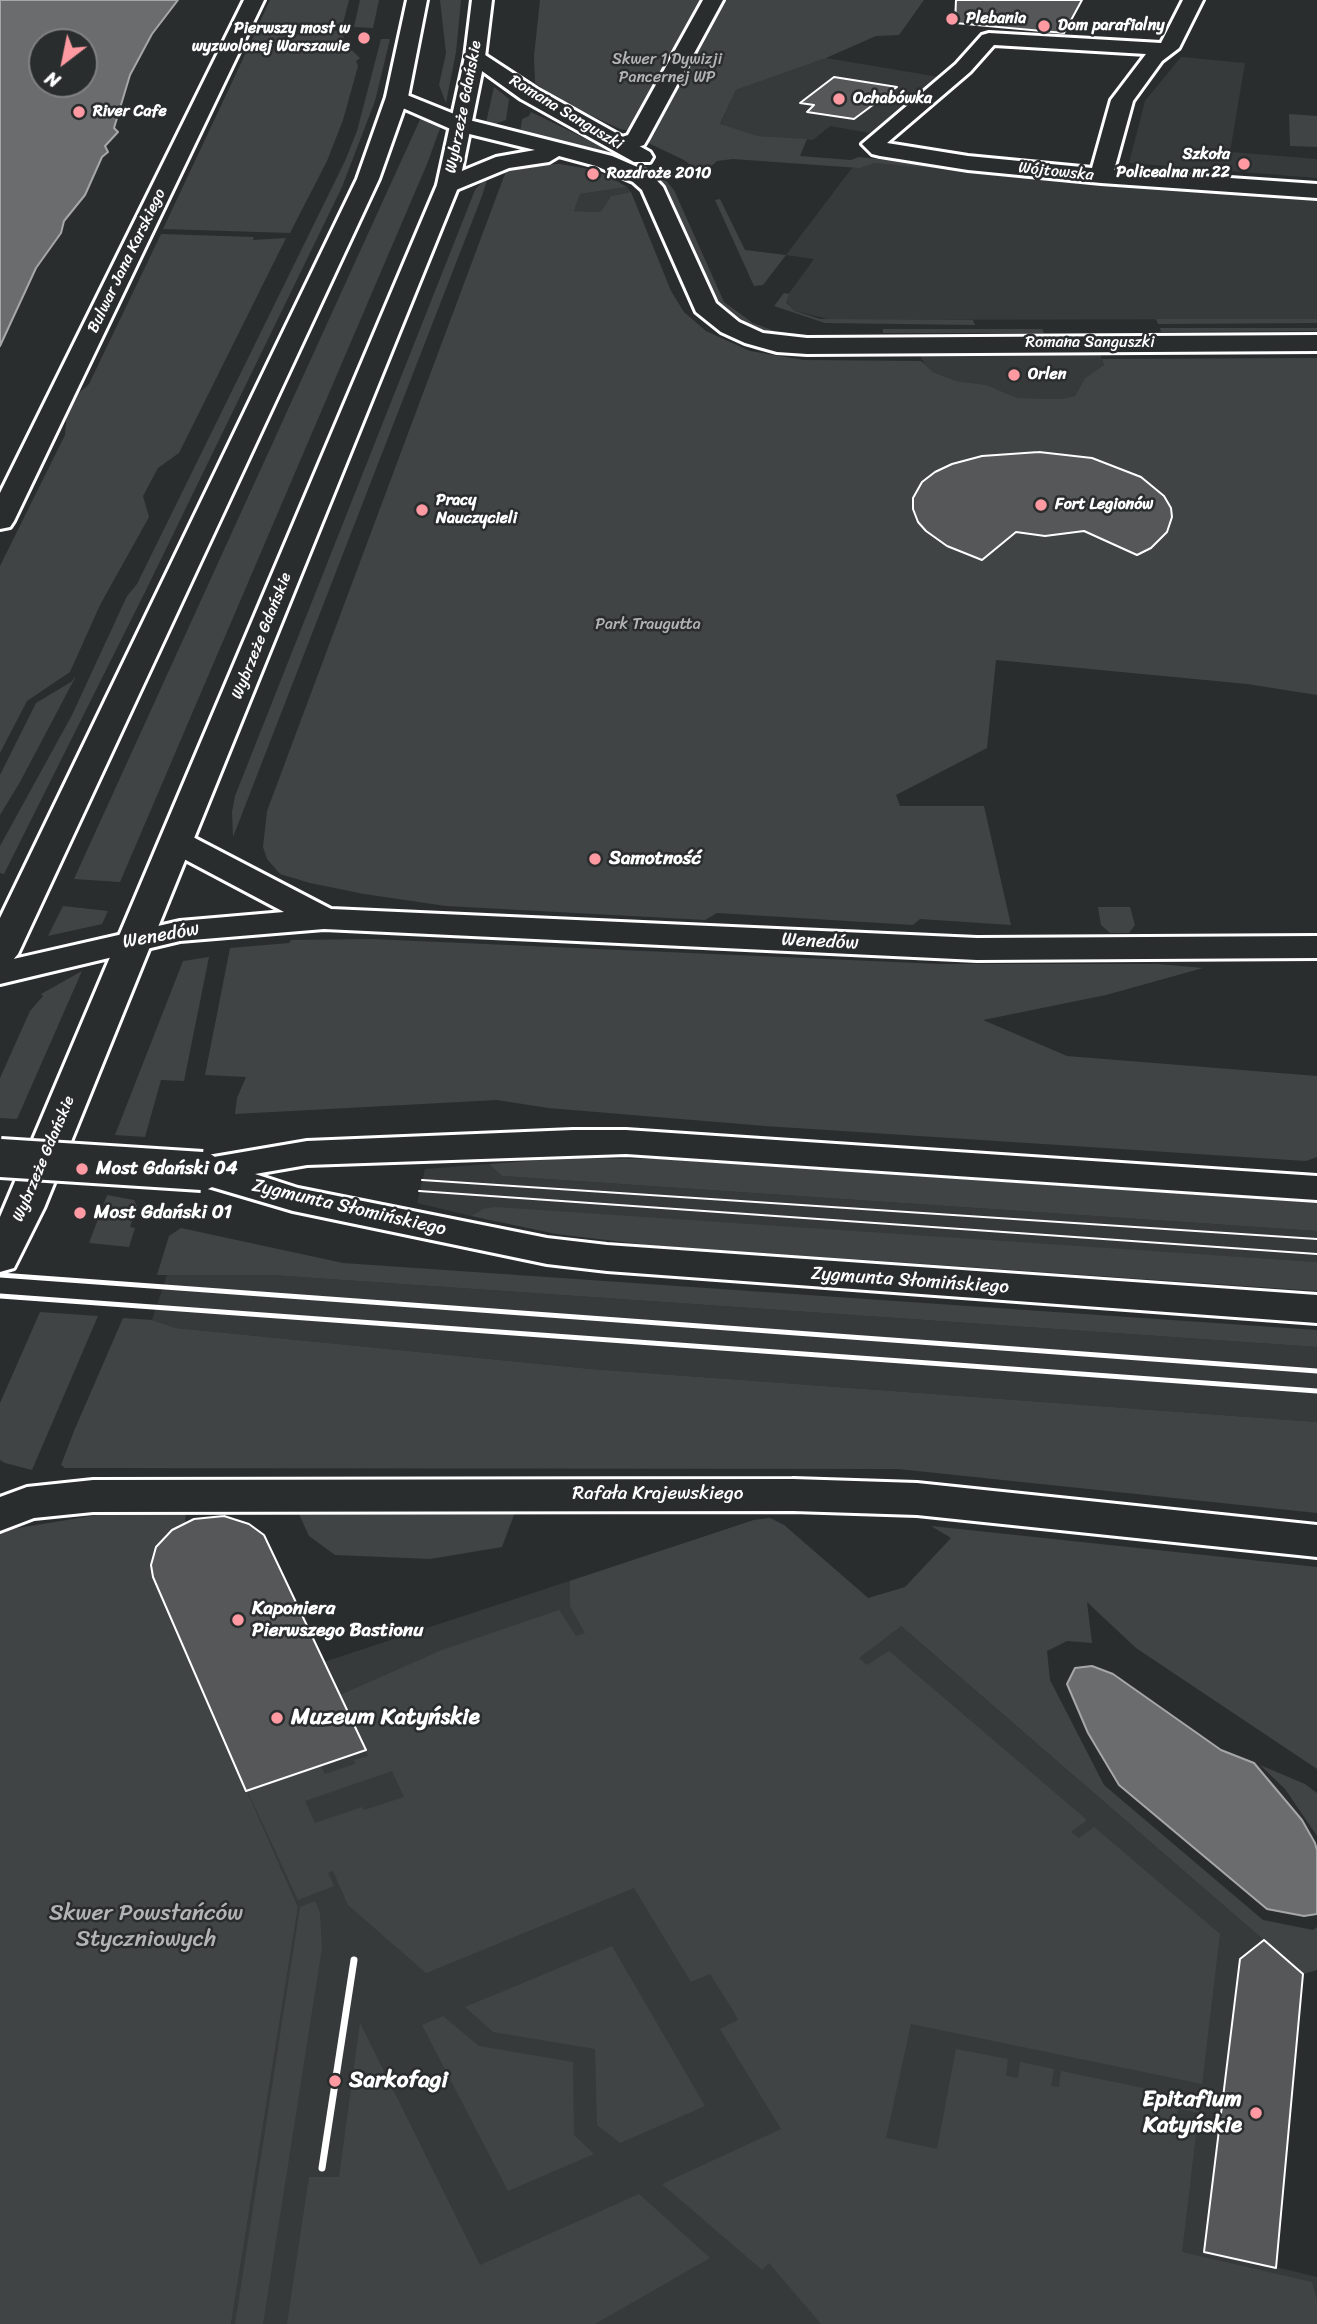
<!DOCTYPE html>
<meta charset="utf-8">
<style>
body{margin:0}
#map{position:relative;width:1317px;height:2324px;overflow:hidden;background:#2a2d2e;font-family:Sriracha,sans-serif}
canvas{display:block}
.north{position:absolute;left:28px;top:28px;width:70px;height:70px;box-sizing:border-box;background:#2a2d2e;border:2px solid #7f8182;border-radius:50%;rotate:212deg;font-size:19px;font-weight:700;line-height:28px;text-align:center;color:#fff}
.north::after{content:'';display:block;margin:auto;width:24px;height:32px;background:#ff9aa2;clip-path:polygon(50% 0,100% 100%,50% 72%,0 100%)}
</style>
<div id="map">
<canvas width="1317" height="2324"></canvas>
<div class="north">N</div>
</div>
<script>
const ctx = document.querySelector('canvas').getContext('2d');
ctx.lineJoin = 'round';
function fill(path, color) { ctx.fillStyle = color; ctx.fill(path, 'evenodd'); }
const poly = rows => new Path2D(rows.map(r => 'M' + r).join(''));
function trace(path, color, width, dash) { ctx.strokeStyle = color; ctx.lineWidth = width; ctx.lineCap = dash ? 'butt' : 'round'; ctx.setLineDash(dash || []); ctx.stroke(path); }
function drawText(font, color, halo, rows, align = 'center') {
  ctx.font = font + ' Sriracha,sans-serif'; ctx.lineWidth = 5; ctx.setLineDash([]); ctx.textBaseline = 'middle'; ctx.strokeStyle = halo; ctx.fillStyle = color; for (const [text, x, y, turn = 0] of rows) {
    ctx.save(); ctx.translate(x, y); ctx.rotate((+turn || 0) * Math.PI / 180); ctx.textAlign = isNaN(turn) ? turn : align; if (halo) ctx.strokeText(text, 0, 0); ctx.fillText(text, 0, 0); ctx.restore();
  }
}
const built = poly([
 [1181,57,1245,63,1230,152,1317,159,1317,178,1129,163,1145,101],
 [826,58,939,77,870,133,830,126,813,140,758,136,720,125,736,90],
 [875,163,1317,195,1317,319,832,320,795,311,786,301,787,296,814,259,786,255,852,168],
 [627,187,631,192,611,196,602,212,574,211,580,194],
 [1100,354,1104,365,1085,378,1075,396,1061,399,1017,398,987,385,956,381,933,372,926,367,920,355],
 [489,1164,502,1176,1317,1231,1317,1262,483,1209,471,1216,417,1203,425,1169],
 [167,1275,271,1275,1317,1347,1317,1422,591,1369,176,1328,152,1320],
 [216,1516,249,1524,264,1535,324,1662,754,1520,770,1518,784,1525,1303,1974,1276,2267,1317,2277,1317,2324,231,2324,298,1907,153,1577,151,1559,163,1537,185,1523]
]);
const green = poly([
 [270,0,349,0,342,27,258,26],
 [360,0,379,0,373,28,354,27],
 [440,0,461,0,456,52,446,103,439,85,446,53],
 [540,0,924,0,899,35,876,36,826,58,736,90,720,124,758,136,807,139,800,156,851,160,859,157,921,164,925,160,947,164,943,169,875,163,859,168,733,159,717,161,708,169,698,171,684,160,644,141,632,131,620,129,558,100,535,83,534,56],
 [257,29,292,30,291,33,296,34,312,35,315,30,343,31,344,43,360,58,356,61,358,66,343,120,327,161,290,233,163,229],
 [381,39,390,39,375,101,342,187,147,588,4,874,0,873,0,846,72,715,127,596,137,584,345,161,357,131],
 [494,87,509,99,506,120,497,123,496,128,486,123],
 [531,112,662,176,674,190,724,302,753,323,790,337,771,335,746,324,718,303,668,190,656,177,618,158,520,134,522,119,529,116],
 [423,113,442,123,427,164,120,882,74,879],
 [1289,114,1317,116,1317,147,1290,146],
 [560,164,589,169,610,177,627,187,580,194,574,211,601,212,611,196,631,192,671,291,684,312,706,331,750,351,804,360,921,361,933,372,956,381,987,385,1017,398,1061,399,1075,396,1085,378,1104,365,1102,359,1317,358,1317,695,1247,684,996,660,987,748,896,795,900,806,984,806,1011,925,920,919,913,925,717,913,705,920,446,906,364,894,310,883,280,874,267,859,263,847,267,811,506,171,528,165],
 [489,174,482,196,233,837,232,812,235,796,475,190],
 [720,199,745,250,786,255,763,285,754,286,715,200],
 [161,234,254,237,253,240,286,238,179,453,158,468,143,496,149,517,100,605,70,672,27,701,0,753,0,566,65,435,67,411,72,399,89,384],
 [784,293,789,294,786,302,795,311,820,319,973,320,975,325,825,323,774,306],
 [1156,319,1317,319,1317,323,1158,324],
 [1160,328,1317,328,1317,331,1161,332],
 [883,329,1042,329,1044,333,883,333],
 [76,676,20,782,0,815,0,775,36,703,71,682],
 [63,906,108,911,102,924,48,936],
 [1098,907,1130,907,1135,925,1129,933,1110,933,1101,925],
 [372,939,940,964,1158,964,1203,968,1106,995,983,1020,1067,1056,1317,1076,1317,1157,1306,1161,1290,1160,765,1126,548,1108,497,1100,235,1114,237,1098,246,1077,205,1075,230,948,289,943,291,940],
 [209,957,184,1081,161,1080,145,1137,115,1135,183,961],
 [82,971,17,1119,0,1118,0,1078,30,1011,43,996,41,994],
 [565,1158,662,1159,1317,1203,1317,1231,502,1176,489,1164],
 [107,1195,134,1200,137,1206,130,1227,135,1228,129,1247,89,1243],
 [495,1207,1317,1262,1317,1291,648,1245,556,1234,471,1216,483,1209],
 [181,1228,343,1263,1317,1330,1317,1347,271,1275,157,1275,169,1236],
 [40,1312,98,1316,32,1470,5,1463,0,1460,0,1403],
 [123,1318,152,1320,176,1328,591,1369,1317,1422,1317,1513,898,1469,65,1468,61,1465,74,1431],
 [186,1512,185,1523,166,1534,156,1547,151,1559,153,1577,298,1907,231,2324,0,2324,0,1531,103,1514],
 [298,1512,515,1512,502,1547,430,1559,335,1555,309,1536],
 [770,1518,784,1525,868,1598,905,1587,951,1538,931,1526,1317,1567,1317,1769,1136,1648,1087,1602,1092,1643,1067,1641,1047,1651,1050,1680,1104,1785,1263,1920,1313,1930,1317,1927,1317,1970,1303,1974,901,1626,859,1658,867,1665,889,1651,1087,1820,1071,1832,1079,1838,1094,1827,1220,1934,1202,2084,911,2024,886,2138,937,2149,956,2049,1008,2059,1006,2076,1018,2078,1020,2062,1054,2069,1051,2086,1059,2087,1061,2071,1201,2100,1199,2113,1178,2108,1176,2122,1197,2126,1182,2252,1312,2282,1317,2300,1317,2324,821,2324,769,2263,762,2270,662,2184,781,2129,720,2029,738,2020,734,2012,710,1974,691,1982,634,1888,426,1973,348,1905,333,1871,328,1873,334,1886,298,1900,247,1790,320,1765,325,1774,355,1764,354,1760,368,1756,340,1695,442,1650,559,1610,576,1636,585,1633,570,1606,570,1581,754,1520],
 [392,1771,404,1797,364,1810,362,1807,315,1823,305,1801],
 [1260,1765,1305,1784,1317,1793,1317,1836,1285,1789],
 [315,1901,320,1913,322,1948,263,2324,235,2324,300,1907],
 [612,1946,705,2106,620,2143,597,2125,595,2049,493,2032,465,2007],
 [443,2016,479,2046,573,2062,574,2135,594,2154,508,2191,422,2025],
 [360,2023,480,2265,639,2194,710,2258,595,2324,287,2324,309,2177,339,2177]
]);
const water = poly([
 [0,0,178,0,152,34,130,75,114,128,118,132,105,146,108,152,102,157,85,195,64,221,61,233,36,268,0,346,0,0],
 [84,42,84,84,42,84,42,42,84,42],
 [1092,1666,1113,1674,1221,1750,1254,1763,1302,1820,1315,1843,1317,1850,1317,1914,1304,1916,1267,1909,1119,1785,1088,1733,1067,1684,1075,1668,1092,1666]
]);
const building = poly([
 [956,0,1082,0,1064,33,955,23,956,0],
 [834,77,897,87,854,119,807,112,814,105,800,103,834,77],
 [1039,452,1092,458,1141,477,1164,496,1171,508,1172,517,1167,532,1151,548,1137,555,1084,531,1045,536,1016,532,982,560,947,546,926,531,918,522,913,509,913,498,922,482,935,472,952,464,982,456,1039,452],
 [224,1516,249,1524,264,1535,366,1750,246,1791,153,1577,151,1565,156,1547,172,1530,194,1519,224,1516],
 [1264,1940,1303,1974,1276,2268,1204,2252,1240,1959,1264,1940]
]);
const street = poly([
 [244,0,264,0,14,521,10,527,0,529,0,493,244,0],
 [703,0,723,0,647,140,644,145,629,150,613,150,610,145,613,140,628,135,703,0],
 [1183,0,1203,0,1179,48,1162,61,1133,101,1114,170,1317,184,1317,198,1101,183,968,170,880,156,872,154,862,144,956,64,982,35,989,33,1161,43,1183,0],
 [994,45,1146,54,1111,100,1092,168,968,156,887,143,970,72,994,45],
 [177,832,189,835,331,909,977,938,1317,936,1317,958,977,960,324,929,180,941,0,984,0,962,180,921,284,912,165,849,160,842,165,835,177,832],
 [793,1479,917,1483,1317,1525,1317,1557,917,1515,793,1511,93,1512,34,1518,0,1531,0,1497,27,1487,93,1480,793,1479]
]);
const secondary = poly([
 [475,51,482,53,537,89,650,152,653,157,650,162,634,162,521,99,468,61,465,57,468,53,475,51],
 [397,91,469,120,612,156,649,172,663,187,716,303,739,322,763,333,807,338,1317,335,1317,351,807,354,777,352,745,343,721,332,696,312,642,190,633,182,596,166,559,156,549,162,509,168,456,190,440,190,437,185,440,180,496,157,535,150,453,130,389,102,386,97,389,92,397,91],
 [573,1130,626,1130,1317,1176,1317,1200,626,1154,307,1165,255,1174,298,1188,547,1238,607,1245,1317,1295,1317,1323,607,1271,547,1264,293,1211,188,1180,183,1171,188,1162,202,1159,307,1141,573,1130]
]);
const primary = poly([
 [407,0,427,0,408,97,379,179,18,954,12,961,0,965,0,918,357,179,386,97,407,0],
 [472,0,492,0,485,57,459,185,44,1208,14,1268,0,1272,0,1217,437,185,465,57,472,0]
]);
const tram = poly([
 [0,1152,204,1165],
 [0,1163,200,1177],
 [422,1180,1317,1239],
 [419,1191,1317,1254]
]);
const railFar1 = poly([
 [0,1275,1317,1371],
 [0,1296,1317,1391]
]);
const rail = poly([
 [322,2168,354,1960]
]);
const secondaryBridge = poly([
 [0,1158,202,1171]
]);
const markers = [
 [952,19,7,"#ff9aa2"],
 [1044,26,7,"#ff9aa2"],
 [364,38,7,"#ff9aa2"],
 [839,99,7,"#ff9aa2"],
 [79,112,7,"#ff9aa2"],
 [1244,164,7,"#ff9aa2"],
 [593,174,7,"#ff9aa2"],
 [1014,375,7,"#ff9aa2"],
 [1041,505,7,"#ff9aa2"],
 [422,510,7,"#ff9aa2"],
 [595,859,7,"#ff9aa2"],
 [82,1169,7,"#ff9aa2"],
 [80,1213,7,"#ff9aa2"],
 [238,1620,7,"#ff9aa2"],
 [277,1718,7,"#ff9aa2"],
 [335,2081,7,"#ff9aa2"],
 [1256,2113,7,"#ff9aa2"]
];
const farPoinames = [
 ["Plebania",966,19],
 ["Dom parafialny",1058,26],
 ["Pierwszy most w",350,29,"right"],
 ["wyzwolonej Warszawie",350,47,"right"],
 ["Ochabówka",853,99],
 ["River Cafe",93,112],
 ["Szkoła",1230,155,"right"],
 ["Policealna nr 22",1230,173,"right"],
 ["Rozdroże 2010",607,174],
 ["Orlen",1028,375],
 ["Pracy",436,501],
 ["Nauczycieli",436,519],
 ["Fort Legionów",1055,505]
];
const farParknames = [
 ["Skwer 1 Dywizji",667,60],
 ["Pancernej WP",667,78],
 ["Park Traugutta",648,625]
];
const farStreetnames = [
 ["Wybrzeże Gdańskie",464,107,-79],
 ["Romana Sanguszki",566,113,31],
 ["Wójtowska",1056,172,6],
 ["Bulwar Jana Karskiego",127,261,-64],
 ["Romana Sanguszki",1090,343],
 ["Wybrzeże Gdańskie",262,636,-68],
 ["Wybrzeże Gdańskie",44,1159,-67]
];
const poiNames = [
 ["Samotność",609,859],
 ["Most Gdański 04",96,1169],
 ["Most Gdański 01",94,1213],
 ["Kaponiera",252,1609],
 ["Pierwszego Bastionu",252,1631]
];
const streetNames = [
 ["Wenedów",161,936,-10],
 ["Wenedów",820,942,3],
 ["Zygmunta Słomińskiego",349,1208,13],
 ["Zygmunta Słomińskiego",910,1281,4],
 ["Rafała Krajewskiego",658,1494]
];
const nearPoinames = [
 ["Muzeum Katyńskie",291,1718],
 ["Sarkofagi",349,2081],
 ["Epitafium",1242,2100,"right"],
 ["Katyńskie",1242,2126,"right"]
];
const nearParknames = [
 ["Skwer Powstańców",146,1914],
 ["Styczniowych",146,1940]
];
fill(built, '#373a3b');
fill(green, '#414445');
fill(water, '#6a6c6d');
trace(water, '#a6a7a7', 2);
fill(building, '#555758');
trace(building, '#fff', 2);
trace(street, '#fff', 6);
trace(secondary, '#fff', 6);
trace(primary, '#fff', 6);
fill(street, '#2a2d2e');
fill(secondary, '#2a2d2e');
fill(primary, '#2a2d2e');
trace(tram, '#fff', 2);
trace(railFar1, '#fff', 5);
trace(rail, '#fff', 7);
trace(secondaryBridge, '#fff', 44, []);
trace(secondaryBridge, '#2a2d2e', 38);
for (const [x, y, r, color] of markers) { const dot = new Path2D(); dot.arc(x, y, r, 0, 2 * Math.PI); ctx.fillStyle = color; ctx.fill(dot); trace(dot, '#2a2d2e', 2.5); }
drawText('bold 16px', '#fff', '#2a2d2e', farPoinames, 'left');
drawText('16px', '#b3b4b5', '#2a2d2e', farParknames);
drawText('16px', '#fff', '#2a2d2e', farStreetnames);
drawText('bold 19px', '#fff', '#2a2d2e', poiNames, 'left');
drawText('19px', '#fff', '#2a2d2e', streetNames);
drawText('bold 23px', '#fff', '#2a2d2e', nearPoinames, 'left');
drawText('23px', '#b3b4b5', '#2a2d2e', nearParknames);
</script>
